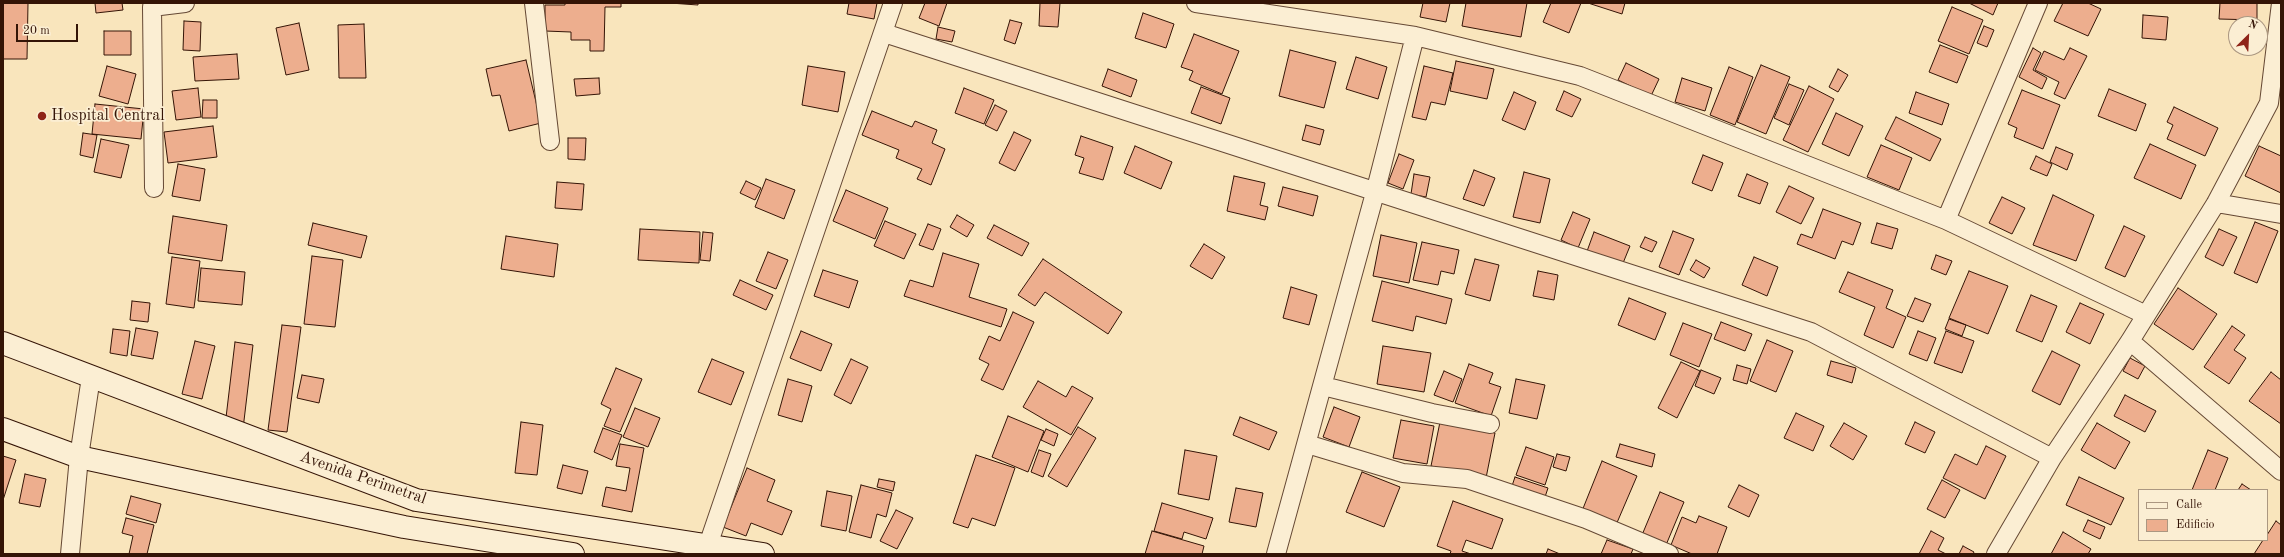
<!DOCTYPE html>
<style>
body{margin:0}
#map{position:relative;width:2284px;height:557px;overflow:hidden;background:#f9e5bc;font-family:"Old Standard TT",serif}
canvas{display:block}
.frame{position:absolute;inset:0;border:4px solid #341406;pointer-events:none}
.legend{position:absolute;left:2138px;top:489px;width:130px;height:52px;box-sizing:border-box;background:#fbeed3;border:1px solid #ab9781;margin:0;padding:5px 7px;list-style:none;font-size:12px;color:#341406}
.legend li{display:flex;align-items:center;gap:8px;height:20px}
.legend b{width:20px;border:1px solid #ab9781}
.north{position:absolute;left:2228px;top:16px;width:40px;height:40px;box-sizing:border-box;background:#fbeed3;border:1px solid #ab9781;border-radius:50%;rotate:24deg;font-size:11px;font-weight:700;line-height:16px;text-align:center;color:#341406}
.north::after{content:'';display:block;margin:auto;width:14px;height:18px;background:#8f2418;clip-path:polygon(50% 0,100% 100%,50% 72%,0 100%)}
.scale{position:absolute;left:16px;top:24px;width:62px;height:18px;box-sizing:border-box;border:2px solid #341406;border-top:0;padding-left:5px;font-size:12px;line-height:14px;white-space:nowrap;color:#341406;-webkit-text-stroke:3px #fbeed3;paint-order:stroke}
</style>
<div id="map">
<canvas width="2284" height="557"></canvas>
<div class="frame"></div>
<ul class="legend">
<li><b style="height:5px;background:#fbeed3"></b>Calle</li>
<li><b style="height:11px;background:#edae8e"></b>Edificio</li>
</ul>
<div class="north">N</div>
<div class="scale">20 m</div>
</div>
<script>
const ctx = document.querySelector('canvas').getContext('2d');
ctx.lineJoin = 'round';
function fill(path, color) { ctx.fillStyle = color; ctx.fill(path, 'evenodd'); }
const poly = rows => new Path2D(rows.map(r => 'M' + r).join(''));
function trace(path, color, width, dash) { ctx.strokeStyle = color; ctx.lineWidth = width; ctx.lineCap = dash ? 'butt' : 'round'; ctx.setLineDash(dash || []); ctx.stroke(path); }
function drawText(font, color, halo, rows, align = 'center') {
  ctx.font = font + ' "Old Standard TT",serif'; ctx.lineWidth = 3.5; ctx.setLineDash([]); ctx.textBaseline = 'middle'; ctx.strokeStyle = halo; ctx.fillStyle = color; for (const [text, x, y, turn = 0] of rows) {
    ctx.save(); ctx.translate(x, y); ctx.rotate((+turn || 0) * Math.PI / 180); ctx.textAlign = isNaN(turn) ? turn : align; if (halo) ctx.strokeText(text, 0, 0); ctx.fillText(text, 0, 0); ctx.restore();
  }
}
const building = poly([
 [3,3,28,3,27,59,3,59,3,3],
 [95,3,122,3,123,10,96,13,95,3],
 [565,3,621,3,621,7,605,7,604,51,590,51,590,40,571,40,571,32,545,31,545,5,565,5,565,3],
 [670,3,698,3,698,5,670,3],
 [849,3,877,3,874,19,847,14,849,3],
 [925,3,947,3,939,26,919,18,925,3],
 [1040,3,1060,3,1058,27,1039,26,1040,3],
 [1423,3,1450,3,1446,22,1420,17,1423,3],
 [1466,3,1527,3,1521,37,1462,26,1466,3],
 [1551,3,1581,3,1569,33,1543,22,1551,3],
 [1588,3,1625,3,1622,14,1588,3],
 [1969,3,1998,3,1993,15,1969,3],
 [2063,3,2088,3,2101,9,2088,36,2054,21,2063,3],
 [2220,3,2257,3,2257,20,2219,19,2220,3],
 [1952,7,1983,20,1969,54,1938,41,1952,7],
 [1143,13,1174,24,1166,48,1135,38,1143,13],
 [2143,15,2168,17,2166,40,2142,38,2143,15],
 [1010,20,1022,23,1015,44,1004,40,1010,20],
 [184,21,201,22,200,51,183,50,184,21],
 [299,23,309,70,286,75,276,28,299,23],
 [364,24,366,78,339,78,338,25,364,24],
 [1984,26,1994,30,1987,47,1977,43,1984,26],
 [938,27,955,31,952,42,936,39,938,27],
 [104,31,131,31,131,55,104,55,104,31],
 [1194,34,1239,51,1222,94,1189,80,1193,71,1181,67,1194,34],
 [1940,45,1968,56,1957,83,1929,72,1940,45],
 [2033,48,2041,53,2033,70,2047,78,2042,89,2019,77,2033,48],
 [2070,48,2087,56,2065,99,2054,94,2059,82,2035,70,2044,51,2064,60,2070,48],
 [1290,50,1336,62,1324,108,1279,96,1290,50],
 [237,54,239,79,195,81,193,57,237,54],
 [1356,57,1387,67,1378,99,1346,89,1356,57],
 [526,60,541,123,509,131,500,95,492,96,486,69,526,60],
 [1456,61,1494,69,1487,99,1450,91,1456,61],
 [1626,63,1659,79,1651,96,1618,80,1626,63],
 [1761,65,1790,77,1766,134,1737,122,1761,65],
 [107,66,136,74,128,104,99,96,107,66],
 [808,66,845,72,838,112,802,105,808,66],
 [1424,66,1453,73,1445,105,1431,102,1426,120,1412,117,1424,66],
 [1729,67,1753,77,1735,125,1710,115,1729,67],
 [1108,69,1137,80,1131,97,1102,86,1108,69],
 [1838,69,1848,75,1838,92,1829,87,1838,69],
 [599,78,600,94,576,96,574,79,599,78],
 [1682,78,1712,88,1705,111,1675,102,1682,78],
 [1789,84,1804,90,1789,125,1774,118,1789,84],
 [1809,86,1834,99,1808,152,1783,140,1809,86],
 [1201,87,1230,98,1221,124,1191,113,1201,87],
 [198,88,201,117,176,120,172,91,198,88],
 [964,88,994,100,984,124,955,113,964,88],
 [2109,89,2146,104,2136,131,2098,116,2109,89],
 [2022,90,2060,105,2043,149,2014,137,2017,128,2008,124,2022,90],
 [1564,91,1581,99,1572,117,1556,110,1564,91],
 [1514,92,1536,102,1525,130,1502,120,1514,92],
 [1916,92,1949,104,1942,125,1909,113,1916,92],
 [203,100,217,100,217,118,202,118,203,100],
 [95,104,144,109,141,139,92,134,95,104],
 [995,105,1007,111,997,131,985,125,995,105],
 [2174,107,2218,128,2205,156,2167,139,2173,125,2167,122,2174,107],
 [872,111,912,127,915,121,937,130,932,143,945,149,931,185,917,179,922,169,896,158,899,150,862,135,872,111],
 [1836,113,1863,126,1849,156,1822,144,1836,113],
 [1896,117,1941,139,1930,161,1885,139,1896,117],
 [1306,125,1324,130,1320,145,1302,140,1306,125],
 [213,126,217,157,168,163,164,132,213,126],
 [1014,132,1031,140,1015,171,999,163,1014,132],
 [83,133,97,135,93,158,80,155,83,133],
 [1081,136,1113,147,1103,180,1079,173,1084,158,1075,155,1081,136],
 [568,138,586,138,585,160,568,159,568,138],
 [101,139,129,145,121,178,94,172,101,139],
 [2150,144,2196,165,2181,199,2134,178,2150,144],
 [1881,145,1912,158,1899,190,1867,177,1881,145],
 [1135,146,1172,162,1161,189,1124,173,1135,146],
 [2259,146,2281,156,2281,193,2245,176,2259,146],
 [2056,147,2073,154,2067,170,2050,162,2056,147],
 [1399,154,1414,160,1403,189,1388,183,1399,154],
 [1703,155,1723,163,1712,191,1692,183,1703,155],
 [2036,156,2052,164,2047,176,2030,169,2036,156],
 [178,164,205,169,200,201,172,196,178,164],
 [1474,170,1495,178,1484,206,1463,199,1474,170],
 [1524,172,1550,179,1540,223,1513,217,1524,172],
 [1414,174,1430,177,1426,197,1411,194,1414,174],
 [1747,174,1768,183,1760,204,1738,196,1747,174],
 [1234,176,1265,183,1260,205,1268,207,1265,220,1227,211,1234,176],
 [766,179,795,190,784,219,755,207,766,179],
 [746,181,761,188,755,200,740,193,746,181],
 [557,182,584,184,582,210,555,208,557,182],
 [1789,186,1814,198,1801,224,1776,212,1789,186],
 [1283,187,1318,196,1313,216,1278,206,1283,187],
 [846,190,888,208,875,239,833,221,846,190],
 [2053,195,2094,215,2076,261,2033,245,2053,195],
 [2002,197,2025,208,2012,234,1989,223,2002,197],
 [1823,209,1861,223,1853,245,1842,241,1835,259,1797,244,1801,234,1812,238,1823,209],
 [1573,212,1590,219,1578,248,1561,240,1573,212],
 [957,215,974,225,967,237,950,227,957,215],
 [173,216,227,225,222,261,168,253,173,216],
 [885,221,916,234,904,259,874,246,885,221],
 [2255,222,2278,231,2257,283,2234,273,2255,222],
 [313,223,367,236,361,258,308,245,313,223],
 [1877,223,1898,229,1892,249,1871,243,1877,223],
 [928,224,941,229,933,250,919,245,928,224],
 [994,225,1029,243,1022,256,987,238,994,225],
 [2124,226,2145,236,2125,277,2105,268,2124,226],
 [640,229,700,232,699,263,638,260,640,229],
 [2219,229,2237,237,2223,266,2205,257,2219,229],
 [1673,231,1694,239,1679,275,1659,267,1673,231],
 [703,232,713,233,710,261,700,260,703,232],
 [1594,232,1630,246,1621,268,1586,254,1594,232],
 [1381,235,1417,243,1409,283,1373,276,1381,235],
 [506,236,558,244,554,277,501,269,506,236],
 [1645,237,1657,242,1652,252,1640,247,1645,237],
 [1422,242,1459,250,1454,274,1441,271,1438,285,1413,280,1422,242],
 [1204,244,1225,257,1212,279,1190,266,1204,244],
 [768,252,788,260,776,289,756,281,768,252],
 [943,253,979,264,969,297,1007,309,1001,327,904,296,910,280,933,287,943,253],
 [1936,255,1952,261,1946,275,1931,269,1936,255],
 [312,256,343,260,335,327,304,324,312,256],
 [172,257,200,261,194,308,166,304,172,257],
 [1754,257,1778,267,1767,296,1742,285,1754,257],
 [1043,259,1122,312,1108,334,1045,292,1035,306,1018,295,1043,259],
 [1475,259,1499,265,1490,301,1465,294,1475,259],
 [1696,260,1710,268,1704,278,1690,270,1696,260],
 [201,268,245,272,242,305,198,301,201,268],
 [823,270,858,281,849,308,814,296,823,270],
 [1538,271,1558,275,1554,300,1533,296,1538,271],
 [1969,271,2008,286,1988,334,1949,318,1969,271],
 [1848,272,1893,290,1886,308,1906,317,1893,348,1864,335,1875,307,1839,292,1848,272],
 [740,280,773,295,766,310,733,295,740,280],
 [1382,281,1452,299,1446,324,1416,316,1413,331,1372,321,1382,281],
 [1291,287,1317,295,1309,325,1283,318,1291,287],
 [2178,288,2217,314,2193,350,2154,324,2178,288],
 [2031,295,2057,306,2042,342,2016,331,2031,295],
 [1629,298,1666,313,1655,340,1618,325,1629,298],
 [1915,298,1931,304,1923,322,1907,316,1915,298],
 [132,301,150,303,148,322,130,320,132,301],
 [2080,303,2104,314,2090,344,2066,332,2080,303],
 [1013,312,1034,322,1003,390,981,380,989,364,979,359,989,336,1000,341,1013,312],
 [1949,319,1966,325,1962,336,1945,329,1949,319],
 [1721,322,1752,334,1745,351,1714,339,1721,322],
 [1683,323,1712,334,1699,367,1670,355,1683,323],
 [282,325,301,327,287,432,268,430,282,325],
 [2232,326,2245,335,2234,350,2246,358,2229,384,2204,367,2232,326],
 [136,328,158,332,153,359,131,355,136,328],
 [113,329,130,331,127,356,110,353,113,329],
 [801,331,832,344,821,371,790,358,801,331],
 [1918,331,1936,338,1927,361,1909,354,1918,331],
 [1946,331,1974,341,1962,373,1934,363,1946,331],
 [1767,340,1793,351,1776,392,1750,381,1767,340],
 [195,341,215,346,202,399,182,394,195,341],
 [235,342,253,345,243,429,225,426,235,342],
 [1383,346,1431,353,1424,392,1377,384,1383,346],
 [2052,351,2080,365,2060,405,2032,391,2052,351],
 [2130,358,2145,366,2138,379,2123,371,2130,358],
 [712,359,744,372,731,405,698,392,712,359],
 [851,359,868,367,851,404,834,395,851,359],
 [1831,361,1856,368,1852,383,1827,375,1831,361],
 [1681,362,1700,371,1677,418,1658,408,1681,362],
 [1469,364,1493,373,1489,383,1501,387,1491,416,1455,403,1469,364],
 [1737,365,1751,369,1747,384,1733,380,1737,365],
 [616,368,642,379,620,432,604,426,611,409,601,404,616,368],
 [1701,370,1721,378,1714,394,1695,386,1701,370],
 [1444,371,1462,379,1453,402,1434,395,1444,371],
 [2271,372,2281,380,2281,424,2249,401,2271,372],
 [302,375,324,379,319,403,297,398,302,375],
 [788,379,812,386,802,422,778,415,788,379],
 [1516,379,1545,385,1537,419,1509,413,1516,379],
 [1038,381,1066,397,1072,386,1093,398,1071,435,1023,407,1038,381],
 [2125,395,2156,411,2145,432,2114,416,2125,395],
 [1334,407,1360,417,1349,447,1323,437,1334,407],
 [635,408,660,418,648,447,623,437,635,408],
 [1796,413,1824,426,1813,451,1784,438,1796,413],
 [1008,416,1044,431,1028,472,992,457,1008,416],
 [1240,417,1277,432,1269,450,1233,435,1240,417],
 [1401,420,1434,426,1427,464,1393,458,1401,420],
 [521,422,543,425,537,475,515,473,521,422],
 [1440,422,1495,433,1486,478,1431,466,1440,422],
 [1915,422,1935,432,1925,453,1905,444,1915,422],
 [1844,423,1867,436,1853,460,1830,446,1844,423],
 [2097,423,2130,442,2115,469,2081,450,2097,423],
 [1078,427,1096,438,1067,487,1048,476,1078,427],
 [603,428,622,435,612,460,594,452,603,428],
 [1046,429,1058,434,1054,446,1041,440,1046,429],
 [620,444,644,448,632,512,602,506,606,487,626,491,630,468,616,466,620,444],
 [1620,444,1655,454,1652,467,1616,457,1620,444],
 [1986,446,2006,456,1985,499,1943,478,1955,454,1977,465,1986,446],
 [1526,447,1554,457,1545,485,1516,475,1526,447],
 [1039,450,1051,454,1043,477,1031,472,1039,450],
 [1185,450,1217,456,1209,500,1178,494,1185,450],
 [2208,450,2228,458,2215,490,2192,490,2208,450],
 [1557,454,1570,457,1566,471,1553,467,1557,454],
 [976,455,1015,468,995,526,972,518,968,528,953,523,976,455],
 [3,456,16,460,3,500,3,456],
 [1602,461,1637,476,1616,525,1582,511,1602,461],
 [563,465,588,471,582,494,557,488,563,465],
 [747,468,775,480,767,501,792,511,782,535,751,523,746,536,723,527,747,468],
 [1362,472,1400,487,1384,527,1346,512,1362,472],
 [25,474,46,479,40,507,19,503,25,474],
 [1515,477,1548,488,1543,503,1510,492,1515,477],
 [2079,477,2124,498,2111,525,2066,505,2079,477],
 [879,479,895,482,893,491,877,487,879,479],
 [1942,480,1960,490,1945,518,1927,509,1942,480],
 [2242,484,2251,490,2238,490,2242,484],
 [861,485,892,493,886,517,877,514,871,538,849,532,861,485],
 [1739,485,1759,495,1749,517,1728,507,1739,485],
 [1236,488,1263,493,1256,527,1229,522,1236,488],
 [827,491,852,496,846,531,821,526,827,491],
 [1660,492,1684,502,1666,545,1642,535,1660,492],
 [131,496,161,504,156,523,126,514,131,496],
 [1453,501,1503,519,1492,549,1466,540,1462,551,1471,554,1450,554,1451,551,1437,546,1453,501],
 [1162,503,1213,518,1206,539,1184,532,1182,539,1154,531,1162,503],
 [896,510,913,518,897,549,880,541,896,510],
 [1699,516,1727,527,1717,554,1692,554,1671,545,1682,517,1696,523,1699,516],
 [126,518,154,525,147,554,129,554,133,536,122,533,126,518],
 [2088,520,2105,527,2100,539,2083,531,2088,520],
 [2276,521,2281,525,2281,554,2254,554,2263,540,2267,540,2267,535,2276,521],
 [1152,531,1204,546,1202,554,1145,554,1152,531],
 [1931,531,1944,538,1938,550,1946,554,1919,554,1931,531],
 [2063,532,2091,549,2088,554,2051,554,2063,532],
 [1607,540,1633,549,1631,554,1601,554,1607,540],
 [1963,546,1974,552,1973,554,1959,554,1963,546],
 [1548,549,1560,554,1546,554,1548,549]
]);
const street = poly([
 [534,3,550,141],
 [1196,3,1415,36,1580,76,1946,220,2146,315],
 [884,33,1811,332,2052,458],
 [154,188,152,7,185,3],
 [2216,203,2281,214],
 [1946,220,2038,3],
 [2130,341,2281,471],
 [1323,386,1432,413,1490,424],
 [1307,444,1403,473,1467,479,1586,519,1669,554],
 [70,554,79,457,91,377],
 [705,554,893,3],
 [1276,554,1375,193,1415,36],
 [1996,554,2052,458,2130,341,2216,203,2269,103,2281,3]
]);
const secondary = poly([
 [3,343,416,500,763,554],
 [3,429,79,457,404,527,573,554]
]);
const markers = [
 [42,116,5,"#8f2418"]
];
const poiNames = [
 ["Hospital Central",51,116]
];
const streetNames = [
 ["Avenida Perimetral",363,478,19]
];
fill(building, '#edae8e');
trace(building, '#341406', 1);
trace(street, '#654834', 20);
trace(secondary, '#341406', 24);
trace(street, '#fbeed3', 18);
trace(secondary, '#fbeed3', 22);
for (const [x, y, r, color] of markers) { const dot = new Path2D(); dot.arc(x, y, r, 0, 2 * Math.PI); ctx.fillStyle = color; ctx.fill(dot); trace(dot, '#fbeed3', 1.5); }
drawText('16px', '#341406', '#fbeed3', poiNames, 'left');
drawText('16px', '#341406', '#fbeed3', streetNames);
</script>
